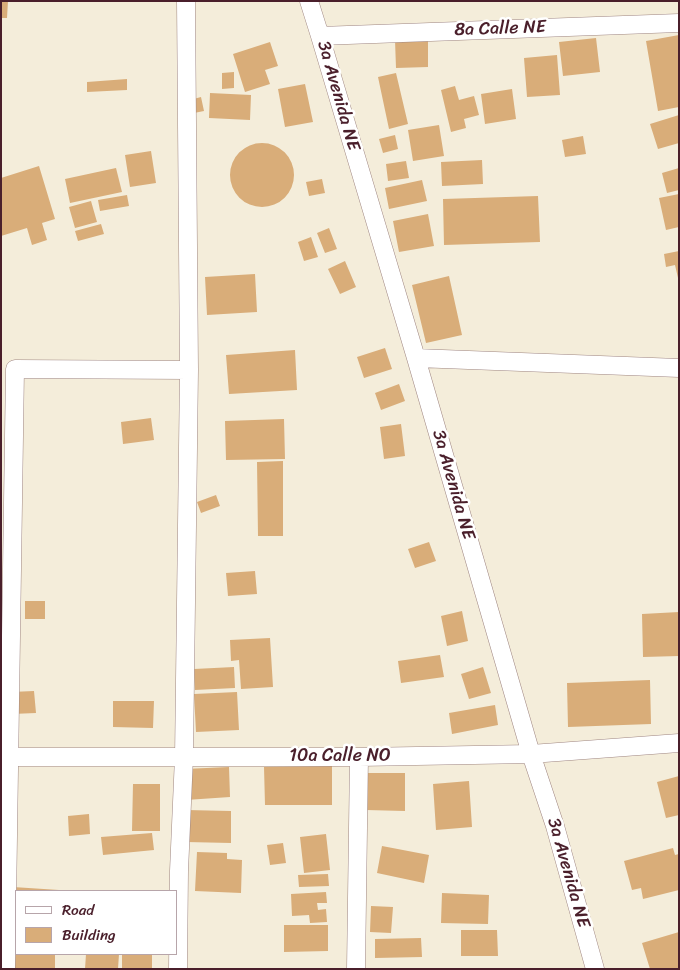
<!DOCTYPE html>
<style>
body{margin:0}
#map{position:relative;width:680px;height:970px;overflow:hidden;background:#f4edda;font-family:Sriracha,sans-serif}
canvas{display:block}
.frame{position:absolute;inset:0;border:2px solid #4a1f2b;pointer-events:none}
.legend{position:absolute;left:15px;top:890px;width:162px;height:65px;box-sizing:border-box;background:#fff;border:1px solid #b7a5aa;margin:0;padding:6px 9px;list-style:none;font-size:15px;color:#4a1f2b}
.legend li{display:flex;align-items:center;gap:10px;height:25px}
.legend b{width:25px;border:1px solid #b7a5aa}
</style>
<div id="map">
<canvas width="680" height="970"></canvas>
<div class="frame"></div>
<ul class="legend">
<li><b style="height:6px;background:#fff"></b>Road</li>
<li><b style="height:14px;background:#d9ad79"></b>Building</li>
</ul>
</div>
<script>
const ctx = document.querySelector('canvas').getContext('2d');
ctx.lineJoin = 'round';
function fill(path, color) { ctx.fillStyle = color; ctx.fill(path, 'evenodd'); }
const poly = rows => new Path2D(rows.map(r => 'M' + r).join(''));
function trace(path, color, width, dash) { ctx.strokeStyle = color; ctx.lineWidth = width; ctx.lineCap = dash ? 'butt' : 'round'; ctx.setLineDash(dash || []); ctx.stroke(path); }
function drawText(font, color, halo, rows, align = 'center') {
  ctx.font = font + ' Sriracha,sans-serif'; ctx.lineWidth = 5; ctx.setLineDash([]); ctx.textBaseline = 'middle'; ctx.strokeStyle = halo; ctx.fillStyle = color; for (const [text, x, y, turn = 0] of rows) {
    ctx.save(); ctx.translate(x, y); ctx.rotate((+turn || 0) * Math.PI / 180); ctx.textAlign = isNaN(turn) ? turn : align; if (halo) ctx.strokeText(text, 0, 0); ctx.fillText(text, 0, 0); ctx.restore();
  }
}
const building = poly([
 [1,1,8,1,7,18,1,18],
 [679,35,679,107,658,111,646,41],
 [596,38,600,72,563,76,559,42],
 [428,39,428,67,396,68,395,40],
 [270,42,278,66,265,70,270,84,245,92,233,54],
 [557,55,560,95,527,97,524,58],
 [234,72,234,88,222,89,222,73],
 [396,73,408,124,389,129,378,77],
 [127,79,127,90,87,92,87,82],
 [305,84,313,122,285,127,278,89],
 [455,86,459,100,474,96,479,115,464,119,466,128,451,132,441,90],
 [512,89,516,119,485,124,481,94],
 [210,93,251,95,250,120,209,118],
 [201,97,204,111,189,114,186,101],
 [679,115,679,143,658,149,650,124],
 [439,125,444,156,413,161,408,130],
 [395,135,398,149,383,153,379,139],
 [583,136,586,154,565,157,562,140],
 '230 175a32 32 0 1 1 64 0a32 32 0 1 1-64 0Z',
 [151,151,156,183,130,187,125,155],
 [482,160,483,184,442,186,441,162],
 [406,161,409,178,388,181,386,164],
 [39,166,55,219,42,223,47,240,32,245,27,228,1,236,1,178],
 [116,168,122,192,70,203,65,179],
 [679,168,679,190,667,193,662,173],
 [322,179,325,193,309,196,306,182],
 [422,180,427,201,389,209,385,188],
 [679,194,679,227,666,230,659,198],
 [127,195,129,206,100,211,98,200],
 [538,196,540,242,444,245,443,199],
 [91,201,97,222,75,228,69,207],
 [428,214,434,246,399,252,393,221],
 [101,224,104,234,78,241,75,231],
 [329,228,337,249,325,253,317,233],
 [311,237,318,257,304,261,298,242],
 [679,251,679,278,678,278,675,265,666,267,664,254],
 [345,261,356,287,340,294,328,269],
 [255,274,257,312,207,315,205,277],
 [449,276,462,335,426,343,412,285],
 [385,348,392,369,364,378,357,357],
 [295,350,297,390,229,394,226,355],
 [399,384,405,401,381,410,375,393],
 [151,418,154,440,123,444,121,422],
 [284,419,285,459,226,460,225,421],
 [401,424,405,456,384,459,380,427],
 [283,461,283,536,258,536,257,462],
 [216,495,220,506,201,513,197,502],
 [429,542,436,561,415,568,408,549],
 [255,571,257,594,228,596,226,573],
 [25,601,45,601,45,619,25,619],
 [462,611,468,641,447,646,441,616],
 [679,612,679,656,643,657,642,614],
 [270,638,273,687,241,689,239,660,231,661,230,640],
 [440,655,444,677,401,683,398,661],
 [234,667,235,688,195,690,194,669],
 [483,667,491,693,469,699,461,674],
 [650,680,651,724,568,727,567,683],
 [34,691,36,713,12,714,11,692],
 [237,692,239,730,196,732,194,694],
 [113,701,154,701,153,728,113,727],
 [495,705,498,725,452,734,449,713],
 [332,766,332,805,265,805,264,767],
 [229,767,230,797,186,800,184,769],
 [367,773,405,773,405,811,366,810],
 [679,776,679,815,666,818,657,782],
 [469,781,472,827,436,830,433,784],
 [133,784,160,784,160,831,132,831],
 [186,810,231,811,231,843,186,842],
 [89,814,90,834,69,836,68,816],
 [152,833,154,850,103,855,101,837],
 [326,834,330,870,304,873,300,837],
 [283,843,286,863,270,865,267,845],
 [382,846,429,855,424,883,377,873],
 [673,848,675,855,679,854,679,890,643,899,641,888,632,890,624,861],
 [197,852,227,853,227,859,242,860,241,893,195,891],
 [328,874,329,886,299,887,298,875],
 [13,887,59,890,59,891,16,891,16,914,12,913],
 [326,892,327,903,317,903,318,910,326,909,327,922,310,923,309,915,292,916,291,894],
 [442,893,489,895,488,924,441,923],
 [371,906,393,907,391,933,370,932],
 [284,925,328,925,328,951,284,952],
 [461,930,497,930,498,956,461,956],
 [679,932,679,969,650,969,642,943],
 [421,938,422,957,375,958,375,939],
 [9,945,16,945,16,954,55,954,55,969,8,969],
 [86,954,119,954,118,969,85,969],
 [122,954,152,954,152,969,122,969]
]);
const street = poly([
 [309,1,320,36,416,358,531,754,555,826,595,969],
 [320,36,679,23],
 [416,358,679,368],
 [1,757,359,757,531,754,679,743],
 [6,969,15,369,189,370],
 [178,969,179,871,184,757,189,370,186,1],
 [356,969,359,757]
]);
const streetNames = [
 ["8a Calle NE",500,29,-2],
 ["3a Avenida NE",338,96,74],
 ["3a Avenida NE",453,485,74],
 ["10a Calle NO",340,756],
 ["3a Avenida NE",568,873,74]
];
fill(building, '#d9ad79');
trace(street, '#9f8682', 19);
trace(street, '#fff', 18);
drawText('18px', '#4a1f2b', '#fff', streetNames);
</script>
